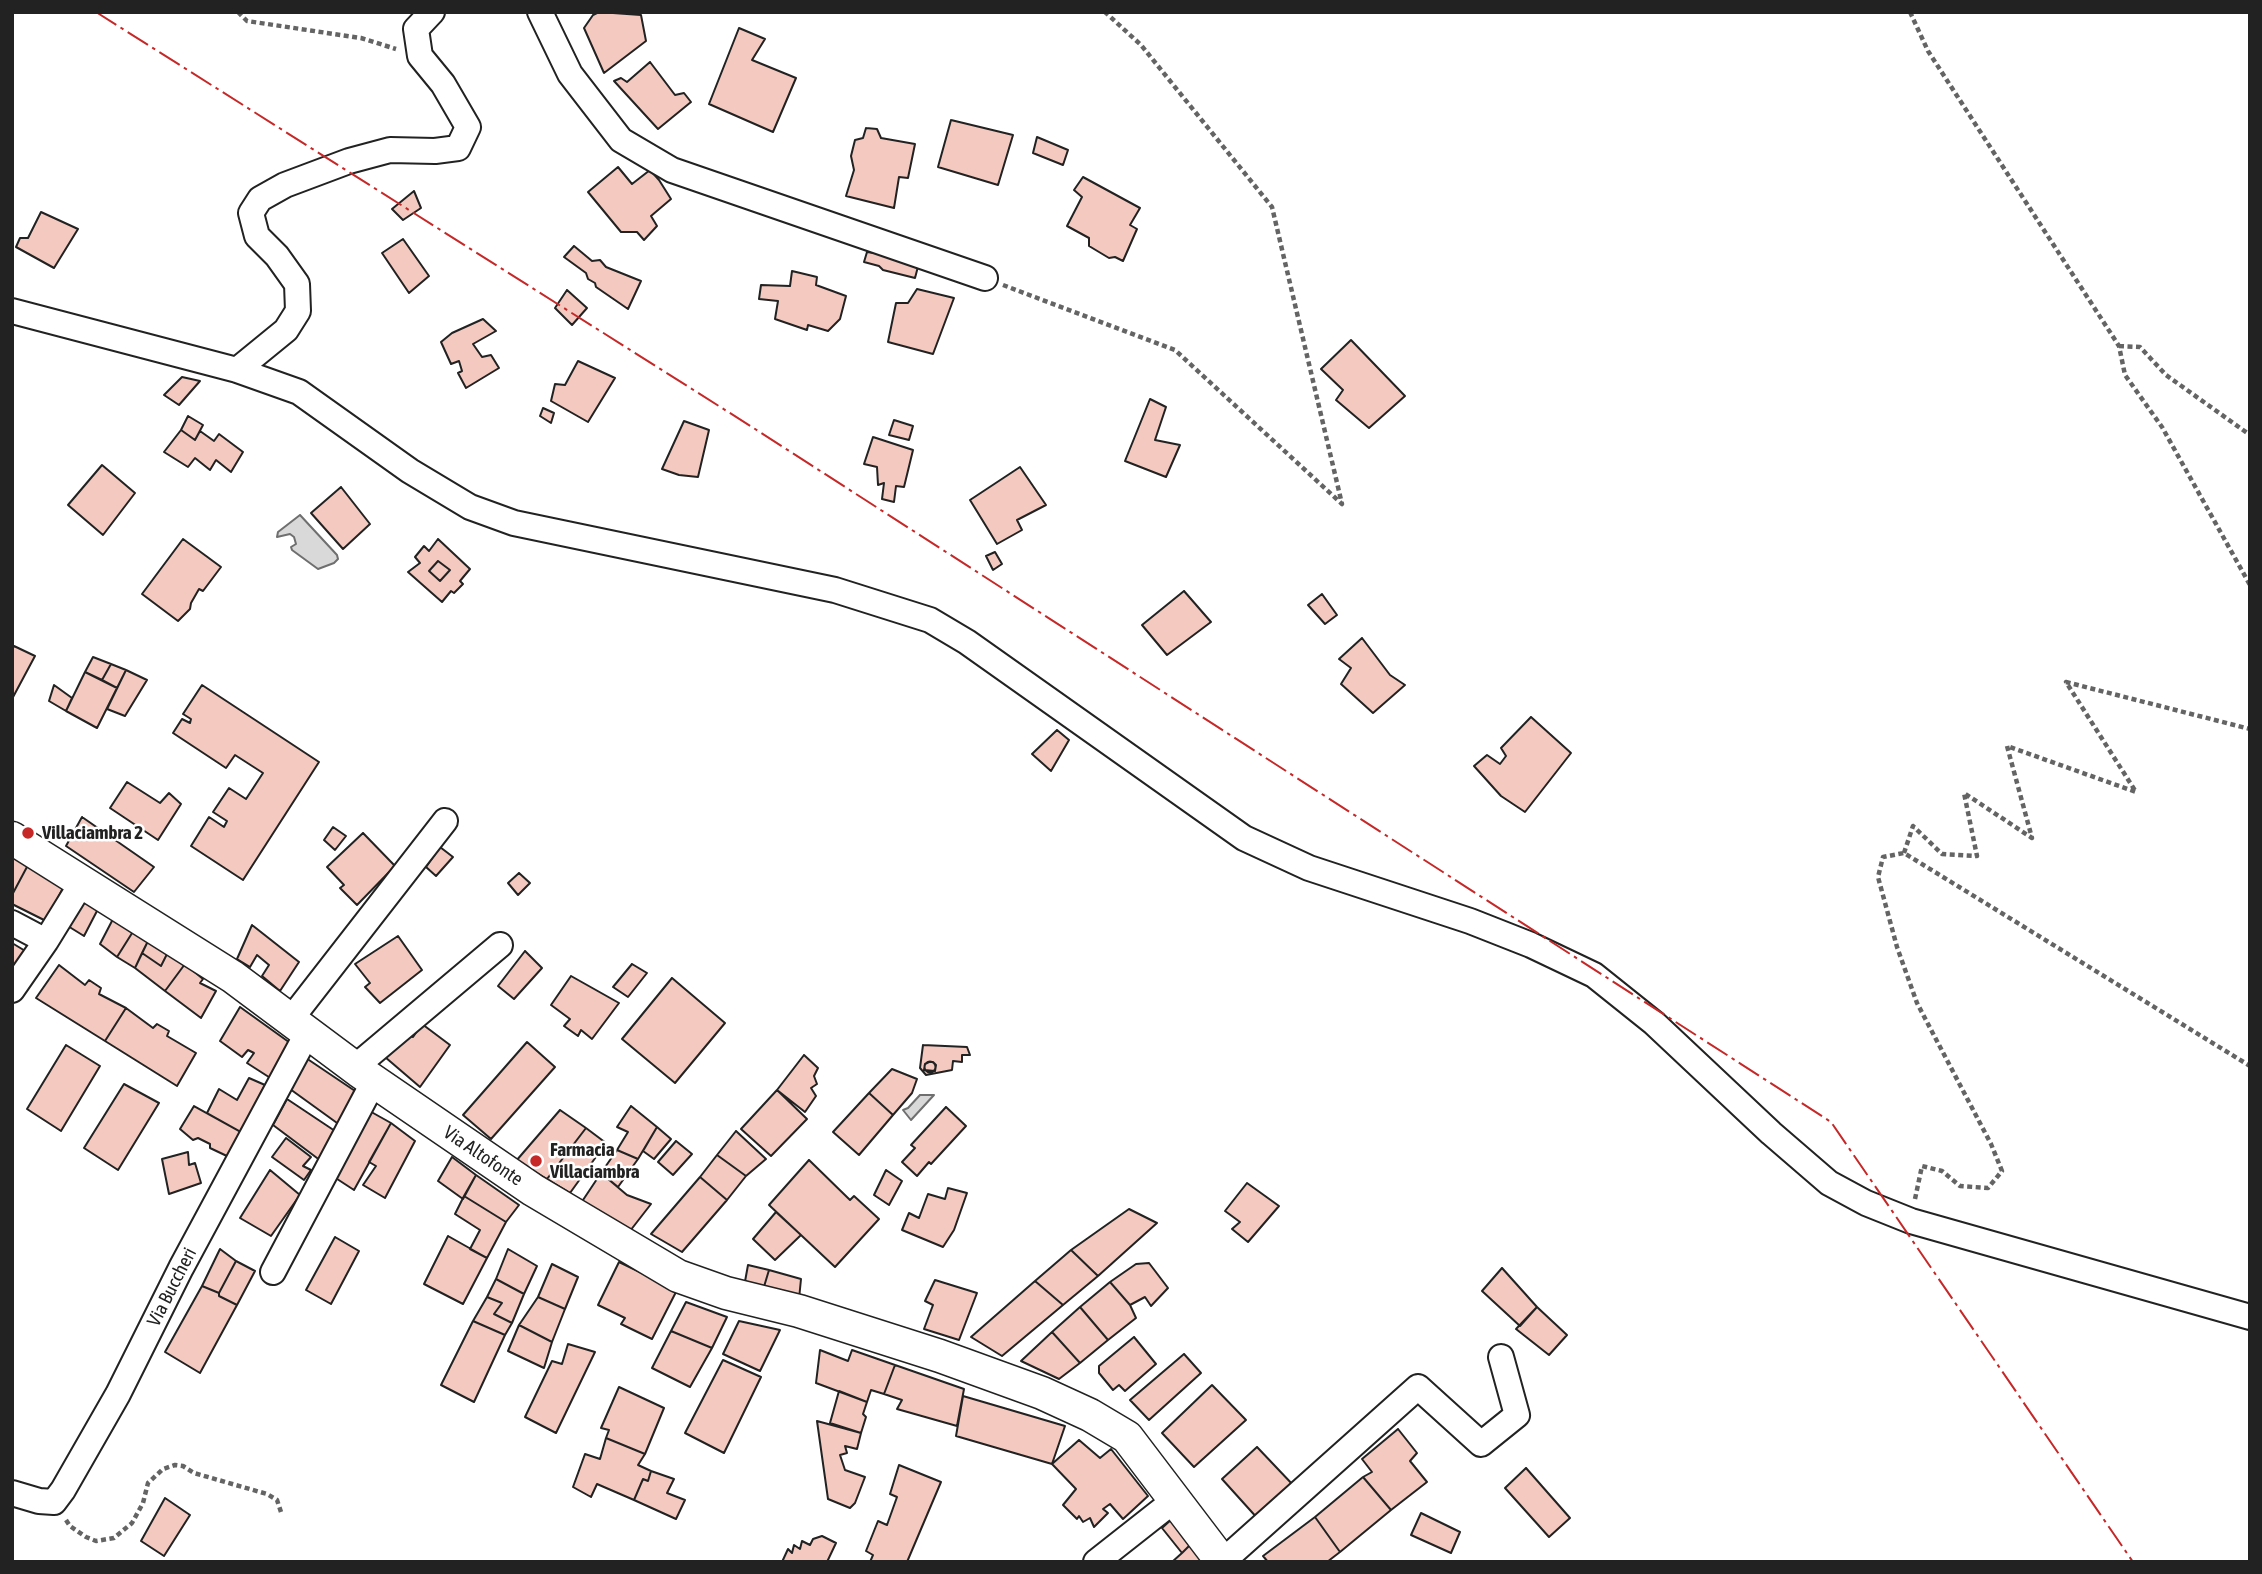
<!DOCTYPE html>
<style>
body{margin:0}
#map{position:relative;width:2262px;height:1574px;overflow:hidden;background:#fff;font-family:"Asap Condensed",sans-serif}
canvas{display:block}
.frame{position:absolute;inset:0;border:14px solid #222;pointer-events:none}
</style>
<div id="map">
<canvas width="2262" height="1574"></canvas>
<div class="frame"></div>
</div>
<script>
const ctx = document.querySelector('canvas').getContext('2d');
ctx.lineJoin = 'round';
function fill(path, color) { ctx.fillStyle = color; ctx.fill(path, 'evenodd'); }
const poly = rows => new Path2D(rows.map(r => 'M' + r).join(''));
function trace(path, color, width, dash) { ctx.strokeStyle = color; ctx.lineWidth = width; ctx.lineCap = dash ? 'butt' : 'round'; ctx.setLineDash(dash || []); ctx.stroke(path); }
function drawText(font, color, halo, rows, align = 'center') {
  ctx.font = font + ' "Asap Condensed",sans-serif'; ctx.lineWidth = 5; ctx.setLineDash([]); ctx.textBaseline = 'middle'; ctx.strokeStyle = halo; ctx.fillStyle = color; for (const [text, x, y, turn = 0] of rows) {
    ctx.save(); ctx.translate(x, y); ctx.rotate((+turn || 0) * Math.PI / 180); ctx.textAlign = isNaN(turn) ? turn : align; if (halo) ctx.strokeText(text, 0, 0); ctx.fillText(text, 0, 0); ctx.restore();
  }
}
const water = poly([
 [300,515,337,555,338,559,334,563,318,569,292,550,291,547,296,544,294,537,290,534,277,537,278,532,300,515],
 [920,1095,934,1095,911,1120,903,1110,908,1108,920,1095]
]);
const building = poly([
 [599,12,641,15,646,41,604,73,584,28,593,15,599,12],
 [739,28,765,39,752,60,796,78,773,132,709,104,739,28],
 [650,62,675,95,684,93,691,102,658,129,614,81,621,78,627,82,650,62],
 [951,120,1013,135,998,185,938,167,951,120],
 [866,128,877,129,881,138,915,144,908,178,899,177,894,208,846,196,854,170,851,156,855,140,863,138,866,128],
 [1037,137,1068,150,1063,165,1033,153,1037,137],
 [618,167,632,184,650,170,659,180,671,199,651,216,657,226,644,240,637,232,621,232,588,192,618,167],
 [1083,177,1140,208,1130,225,1137,229,1123,261,1115,257,1109,258,1089,246,1089,238,1067,226,1082,197,1074,190,1083,177],
 [414,191,421,208,403,220,392,209,414,191],
 [41,212,78,229,54,268,16,247,20,238,28,238,41,212],
 [403,239,429,276,409,293,382,253,403,239],
 [574,246,592,261,600,260,606,267,641,281,628,309,596,287,595,283,588,279,586,273,564,257,574,246],
 [867,252,920,259,915,278,883,270,879,266,864,262,867,252],
 [792,271,817,277,816,285,846,296,840,319,828,331,808,325,807,330,775,319,778,301,759,299,761,285,790,286,792,271],
 [917,289,954,298,933,354,888,342,896,303,908,303,917,289],
 [567,290,587,308,572,325,555,308,567,290],
 [483,319,496,331,473,344,482,357,491,355,499,368,466,388,458,373,462,371,459,361,451,364,441,342,452,333,483,319],
 [1351,340,1405,396,1369,428,1336,400,1343,390,1321,369,1351,340],
 [578,361,615,378,588,422,551,401,555,384,565,385,578,361],
 [182,377,200,381,179,405,164,395,182,377],
 [1150,399,1166,407,1155,440,1180,445,1166,477,1125,461,1150,399],
 [543,408,554,413,551,423,540,416,543,408],
 [188,416,203,425,195,440,181,430,188,416],
 [894,420,913,426,909,440,889,435,894,420],
 [684,421,709,430,698,477,679,475,662,469,684,421],
 [181,430,195,440,200,431,214,441,219,434,243,452,231,472,216,460,210,470,195,458,188,467,164,452,181,430],
 [873,437,913,450,904,487,896,486,894,502,882,499,884,483,878,485,877,467,864,464,873,437],
 [102,465,135,493,103,535,68,505,102,465],
 [1020,467,1046,505,1017,520,1022,530,997,544,970,500,1020,467],
 [341,487,370,524,343,549,311,513,341,487],
 [183,539,221,567,203,591,199,589,191,603,190,609,178,621,142,594,183,539],
 [438,539,470,569,460,581,463,584,454,593,451,591,442,602,408,572,420,563,415,557,424,546,429,551,438,539],
 [438,561,450,570,440,581,429,571,438,561],
 [995,552,1002,564,993,570,986,556,995,552],
 [438,561,450,570,440,581,429,571,438,561],
 [1184,591,1211,622,1167,655,1142,625,1184,591],
 [1322,594,1337,615,1325,624,1308,605,1322,594],
 [1362,638,1390,675,1405,685,1373,713,1341,684,1351,668,1339,659,1362,638],
 [14,646,35,656,12,699,12,650,14,646],
 [93,657,111,664,102,680,85,672,93,657],
 [111,664,126,670,117,688,102,680,111,664],
 [126,670,147,680,125,716,107,709,126,670],
 [85,672,117,688,97,728,66,711,85,672],
 [54,685,72,698,66,711,49,701,54,685],
 [202,685,319,762,243,880,191,846,209,817,224,827,227,821,213,812,229,788,246,799,263,773,235,755,226,768,173,733,182,719,190,723,191,719,183,714,202,685],
 [1531,717,1571,753,1525,812,1501,796,1474,766,1487,755,1500,764,1506,756,1501,748,1531,717],
 [1057,730,1069,740,1051,771,1032,754,1057,730],
 [127,782,160,803,169,793,181,804,158,840,110,808,127,782],
 [82,817,154,867,134,892,66,846,82,817],
 [333,827,346,836,335,850,324,840,333,827],
 [363,833,395,866,357,905,340,888,344,885,327,867,363,833],
 [440,847,453,857,436,876,426,867,440,847],
 [12,857,28,865,12,895,12,857],
 [28,865,64,886,46,921,12,904,12,895,28,865],
 [519,873,530,883,518,895,508,883,519,873],
 [77,899,98,909,84,936,63,923,77,899],
 [113,919,134,930,117,957,100,944,113,919],
 [252,925,299,962,280,991,262,976,269,965,257,955,250,967,237,959,252,925],
 [134,930,148,941,135,968,117,957,134,930],
 [398,936,422,970,380,1003,365,987,370,983,355,964,398,936],
 [148,941,168,952,161,966,142,953,148,941],
 [12,943,27,952,12,973,12,943],
 [525,951,542,968,514,999,498,986,525,951],
 [168,952,185,964,165,991,135,968,142,953,161,966,168,952],
 [185,964,203,979,200,983,216,991,201,1018,165,991,185,964],
 [632,964,647,973,628,997,613,987,632,964],
 [59,965,85,985,89,980,101,988,99,994,126,1008,105,1041,36,998,59,965],
 [571,976,619,1003,592,1039,581,1030,578,1036,564,1026,570,1019,551,1005,571,976],
 [672,978,725,1023,675,1083,622,1039,672,978],
 [240,1007,293,1045,275,1081,247,1063,254,1053,248,1050,242,1057,220,1041,240,1007],
 [126,1008,153,1028,157,1024,169,1031,167,1036,196,1053,177,1086,105,1041,126,1008],
 [422,1024,450,1045,420,1087,385,1057,409,1035,413,1037,422,1024],
 [527,1042,555,1067,491,1139,463,1115,527,1042],
 [66,1045,100,1066,61,1131,27,1109,66,1045],
 [923,1045,967,1047,970,1055,962,1055,962,1062,953,1061,952,1070,926,1075,920,1068,923,1045],
 [929,1062,933,1062,936,1065,935,1071,924,1070,925,1064,929,1062],
 [804,1055,818,1068,814,1076,817,1084,811,1088,816,1096,805,1112,777,1090,804,1055],
 [306,1058,361,1095,344,1128,290,1089,306,1058],
 '924.5 1067a5.5 5.5 0 1 1 11 0a5.5 5.5 0 1 1-11 0Z',
 [892,1069,917,1079,912,1093,893,1115,869,1093,892,1069],
 [249,1078,265,1085,241,1132,207,1113,219,1089,237,1100,249,1078],
 [124,1084,159,1103,118,1170,84,1148,124,1084],
 [777,1090,807,1119,771,1156,741,1129,777,1090],
 [869,1093,893,1115,859,1155,833,1132,869,1093],
 [287,1099,338,1133,321,1161,273,1125,287,1099],
 [194,1106,241,1132,229,1157,210,1148,210,1144,198,1138,193,1140,180,1129,194,1106],
 [631,1106,657,1127,638,1159,617,1150,628,1132,617,1127,631,1106],
 [946,1107,966,1126,931,1164,929,1162,917,1176,902,1162,915,1148,911,1145,946,1107],
 [366,1109,391,1123,354,1190,331,1175,366,1109],
 [560,1110,586,1128,547,1179,516,1161,560,1110],
 [391,1123,415,1141,385,1198,363,1185,376,1166,369,1162,391,1123],
 [657,1127,671,1139,654,1159,643,1151,657,1127],
 [586,1128,606,1143,570,1193,547,1179,586,1128],
 [736,1131,766,1159,746,1176,717,1155,736,1131],
 [286,1138,311,1157,303,1166,311,1170,304,1180,272,1157,286,1138],
 [676,1141,692,1154,673,1175,658,1162,676,1141],
 [617,1150,638,1159,618,1187,601,1173,617,1150],
 [188,1152,189,1165,195,1163,201,1183,169,1194,162,1159,188,1152],
 [717,1155,746,1176,727,1200,700,1177,717,1155],
 [452,1157,476,1175,463,1199,438,1181,452,1157],
 [809,1160,850,1200,854,1196,879,1219,835,1267,769,1205,809,1160],
 [270,1170,300,1195,271,1236,240,1218,270,1170],
 [886,1170,902,1181,889,1205,874,1195,886,1170],
 [601,1173,627,1195,651,1204,630,1231,581,1203,601,1173],
 [476,1175,519,1205,506,1222,464,1196,476,1175],
 [700,1177,727,1200,682,1252,651,1234,700,1177],
 [1247,1183,1279,1206,1248,1242,1232,1229,1240,1222,1225,1211,1247,1183],
 [948,1188,967,1193,954,1230,943,1247,902,1230,909,1213,919,1218,928,1194,945,1199,948,1188],
 [464,1196,506,1222,487,1258,470,1249,480,1230,455,1214,464,1196],
 [1129,1209,1157,1223,1098,1276,1071,1250,1129,1209],
 [776,1212,801,1235,775,1260,753,1239,776,1212],
 [448,1236,487,1258,463,1304,424,1284,448,1236],
 [335,1237,359,1251,331,1304,306,1290,335,1237],
 [220,1249,236,1261,219,1293,202,1286,220,1249],
 [508,1249,537,1266,524,1294,496,1279,508,1249],
 [1071,1250,1098,1276,1063,1305,1035,1281,1071,1250],
 [236,1261,255,1271,237,1305,219,1296,219,1293,236,1261],
 [619,1262,677,1290,652,1339,621,1324,625,1318,598,1305,619,1262],
 [1149,1263,1168,1288,1151,1306,1145,1297,1130,1305,1110,1282,1136,1264,1149,1263],
 [552,1264,578,1277,565,1309,538,1297,552,1264],
 [748,1265,769,1270,763,1290,744,1287,748,1265],
 [1502,1268,1537,1307,1520,1326,1482,1291,1502,1268],
 [769,1270,801,1279,799,1299,763,1290,769,1270],
 [496,1279,524,1294,512,1323,494,1314,502,1303,487,1297,496,1279],
 [935,1280,977,1293,959,1340,924,1329,933,1305,925,1301,935,1280],
 [1035,1281,1063,1305,1002,1356,971,1337,1035,1281],
 [1110,1282,1130,1305,1136,1318,1108,1340,1080,1307,1110,1282],
 [202,1286,219,1293,219,1296,237,1305,200,1373,165,1352,202,1286],
 [487,1297,502,1303,494,1314,512,1323,505,1335,473,1321,487,1297],
 [538,1297,565,1309,552,1342,519,1325,538,1297],
 [686,1302,727,1317,712,1348,671,1331,686,1302],
 [1080,1307,1108,1340,1080,1363,1052,1332,1080,1307],
 [1537,1307,1567,1335,1549,1355,1516,1329,1537,1307],
 [473,1321,505,1335,474,1402,441,1385,473,1321],
 [739,1321,780,1330,760,1371,723,1354,739,1321],
 [519,1325,552,1342,544,1368,508,1351,519,1325],
 [671,1331,712,1348,690,1387,652,1368,671,1331],
 [1052,1332,1080,1363,1059,1379,1021,1361,1052,1332],
 [1134,1337,1156,1364,1125,1391,1119,1385,1113,1390,1099,1373,1099,1366,1134,1337],
 [568,1344,595,1352,556,1433,525,1417,552,1361,562,1364,568,1344],
 [820,1350,848,1361,852,1350,895,1365,884,1394,871,1390,867,1402,816,1383,820,1350],
 [1184,1354,1201,1373,1149,1420,1130,1400,1184,1354],
 [723,1360,761,1377,724,1453,685,1433,723,1360],
 [895,1365,964,1389,957,1426,897,1409,902,1400,884,1394,895,1365],
 [1212,1385,1246,1420,1194,1467,1162,1433,1212,1385],
 [619,1387,664,1408,645,1454,606,1438,609,1430,601,1428,619,1387],
 [839,1391,867,1402,863,1414,866,1417,861,1433,830,1423,839,1391],
 [963,1396,1065,1426,1052,1464,956,1436,963,1396],
 [817,1421,861,1433,857,1449,845,1446,847,1453,840,1455,845,1470,865,1477,855,1503,850,1508,828,1499,817,1421],
 [1398,1429,1417,1453,1410,1461,1427,1482,1391,1510,1363,1477,1372,1472,1362,1459,1398,1429],
 [606,1438,645,1454,638,1465,651,1471,648,1481,643,1479,634,1500,597,1484,591,1497,573,1487,585,1454,600,1459,606,1438],
 [1079,1440,1100,1458,1111,1449,1148,1496,1123,1519,1110,1504,1103,1509,1108,1513,1094,1527,1090,1518,1083,1522,1079,1516,1077,1519,1063,1505,1076,1489,1052,1464,1079,1440],
 [1257,1447,1294,1486,1259,1520,1222,1479,1257,1447],
 [899,1465,941,1482,907,1562,870,1562,873,1555,866,1551,878,1521,887,1525,897,1497,890,1494,899,1465],
 [1526,1468,1570,1518,1549,1537,1505,1488,1526,1468],
 [651,1471,674,1479,667,1493,685,1500,676,1519,634,1500,643,1479,648,1481,651,1471],
 [1363,1477,1391,1510,1340,1552,1315,1517,1363,1477],
 [165,1498,190,1515,164,1556,141,1541,165,1498],
 [1421,1513,1460,1532,1451,1553,1411,1535,1421,1513],
 [1315,1517,1340,1552,1327,1562,1268,1562,1263,1556,1315,1517],
 [1173,1518,1191,1544,1182,1553,1162,1528,1173,1518],
 [822,1536,836,1543,827,1562,782,1562,788,1549,792,1553,794,1545,800,1549,802,1541,810,1545,813,1539,822,1536],
 [1191,1544,1206,1562,1172,1562,1182,1553,1191,1544]
]);
const path = poly([
 [238,12,247,21,361,38,396,49],
 [1910,12,1928,51,2119,346,2125,375,2162,427,2250,585],
 [1003,285,1175,350,1342,504,1272,207,1141,45,1105,12],
 [2119,346,2140,347,2166,375,2250,435],
 [1904,853,1913,826,1942,854,1977,856,1964,793,2032,838,2007,746,2136,792,2066,682,2250,729],
 [1915,1199,1922,1166,1942,1171,1960,1186,1988,1188,2002,1171,1991,1144,1917,1003,1897,947,1878,877,1883,857,1904,853,2250,1066],
 [66,1520,70,1526,86,1537,96,1541,114,1538,132,1523,143,1503,148,1483,163,1469,175,1465,183,1466,194,1473,267,1494,277,1500,281,1512]
]);
const minor = poly([
 [540,12,570,74,621,140,672,170,985,278],
 [12,311,237,370,299,392,410,471,470,507,514,523,835,590,930,620,967,642,1244,838,1309,868,1470,921,1531,945,1594,975,1654,1023,1771,1133,1829,1183,1866,1203,1911,1221,2250,1317],
 [237,370,286,330,298,311,297,284,277,256,257,236,251,213,260,199,285,185,349,161,390,150,435,151,458,148,468,127,443,84,420,56,416,29,432,12],
 [12,923,46,941],
 [12,990,46,941,83,881],
 [291,1019,445,821],
 [354,1068,500,945],
 [273,1272,374,1081],
 [12,1493,39,1501,54,1502,63,1490,118,1394,181,1268,308,1032],
 [1096,1562,1176,1499],
 [1222,1562,1418,1387,1481,1444,1517,1415,1501,1357]
]);
const major = poly([
 [12,838,233,977,359,1071,533,1190,678,1276,726,1293,799,1311,940,1356,1042,1393,1090,1415,1127,1437,1222,1562]
]);
const power = poly([
 [96,12,752,427,1831,1122,2133,1562]
]);
const markers = [
 [28,833,7,"#c62828"],
 [536,1161,7,"#c62828"]
];
const poiNames = [
 ["Villaciambra 2",42,833],
 ["Farmacia",550,1150],
 ["Villaciambra",550,1172]
];
const streetNames = [
 ["Via Altofonte",483,1156,34],
 ["Via Buccheri",172,1287,-63]
];
fill(water, '#d9d9d9');
trace(water, '#6f6f6f', 2);
fill(building, '#f3c9c0');
trace(building, '#222', 2);
trace(minor, '#222', 28);
trace(major, '#222', 35);
trace(path, '#646464', 4.5, [5, 3.5]);
trace(minor, '#fff', 24);
trace(major, '#fff', 32);
trace(power, '#c62828', 2, [24, 5, 3.5, 5]);
for (const [x, y, r, color] of markers) { const dot = new Path2D(); dot.arc(x, y, r, 0, 2 * Math.PI); ctx.fillStyle = color; ctx.fill(dot); trace(dot, '#fff', 2.5); }
drawText('bold 19px', '#222', '#fff', poiNames, 'left');
drawText('19px', '#222', '#fff', streetNames);
</script>
